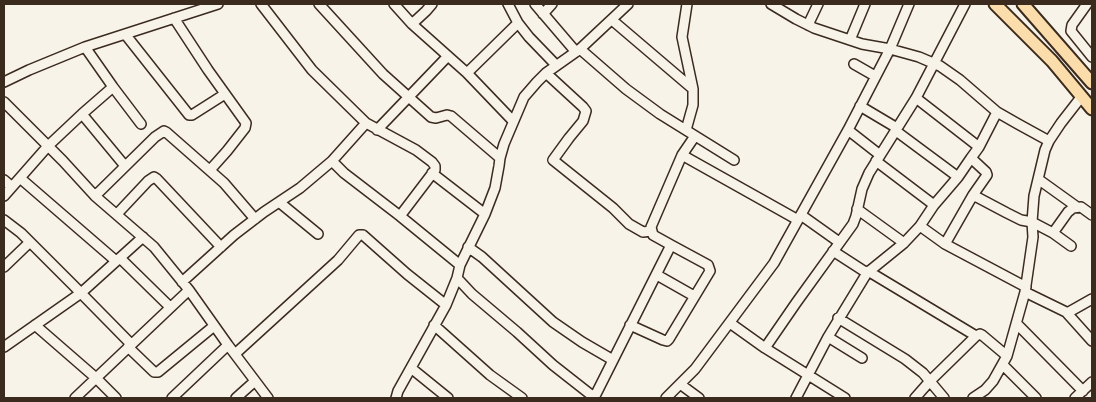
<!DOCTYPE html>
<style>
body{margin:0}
#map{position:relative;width:1096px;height:402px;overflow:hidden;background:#f7f3e8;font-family:Itim,sans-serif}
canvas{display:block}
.frame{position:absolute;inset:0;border:5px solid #3b2a1e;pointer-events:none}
</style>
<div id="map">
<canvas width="1096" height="402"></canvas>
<div class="frame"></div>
</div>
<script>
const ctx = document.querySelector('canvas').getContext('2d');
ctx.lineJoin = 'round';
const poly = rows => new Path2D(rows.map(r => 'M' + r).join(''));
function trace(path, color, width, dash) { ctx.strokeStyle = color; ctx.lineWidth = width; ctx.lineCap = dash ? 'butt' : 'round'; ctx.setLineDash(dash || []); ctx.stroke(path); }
const minor = poly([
 [261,4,312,70,366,123,416,150,432,162,435,166,435,170,400,216],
 [319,4,383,74,431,117,436,118,447,115,451,116,500,158],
 [394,4,412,24,467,73,513,121],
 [508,4,518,23,529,37,556,65],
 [535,4,576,52],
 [771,4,796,19,814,28,862,44,890,49,919,57,940,66,960,80,997,112,1018,124,1049,141],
 [1087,4,1072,25,1071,31,1092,57],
 [543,14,552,4],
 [174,18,208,70,246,123,245,128,227,151,210,170],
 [612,20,693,89],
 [412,24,426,11,432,4],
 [808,25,818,4],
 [125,34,189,115,192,115,225,94],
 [850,40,865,4],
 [85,47,113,87,141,124],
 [580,49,626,89,660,114,734,160],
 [854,64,875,76],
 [467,73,518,23],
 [546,73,583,107,586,111,583,121,569,138,553,160,613,208,629,224,643,232,651,231],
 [4,82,29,70,85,47,218,4],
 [916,98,979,147],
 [4,102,63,161,95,196,154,247,189,290,228,345,268,398],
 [860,106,897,128],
 [82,114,125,166],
 [366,123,332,161,344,173,400,216,460,265],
 [377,130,448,56],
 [686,130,693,105,693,89,682,37,687,4],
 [848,130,880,155],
 [896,131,958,177],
 [682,155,798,220],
 [876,161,934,205],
 [432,173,485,214],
 [20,178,116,261],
 [1038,179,1077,207],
 [4,180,12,187],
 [973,195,1007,213,1021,220,1032,222,1053,233,1068,212,1073,208,1081,207,1092,215],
 [4,196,48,146,82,114,113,87],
 [95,196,155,137,164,131,166,132,224,183,255,219],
 [279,202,318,234],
 [857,209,904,243],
 [117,214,148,181,154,177,157,179,221,247],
 [801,215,839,242],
 [4,220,21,233,73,285,131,344],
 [920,226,945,244,1026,287],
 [1053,233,1071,246],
 [945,244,973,195,987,175,986,172,971,158],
 [468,247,482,257,553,322,582,342,613,360],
 [833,251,867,273],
 [120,258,170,307],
 [4,267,30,242],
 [868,271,976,336],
 [657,275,694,296],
 [457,278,472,294,517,332,553,365,595,398],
 [182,282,234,235,264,212,300,188,332,161],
 [1025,292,1066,312,1069,312,1092,299],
 [1066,312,1092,341],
 [838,318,905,359,923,373,944,398],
 [730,323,765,348,845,398],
 [1017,324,1083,391],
 [35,325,96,378,116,398],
 [434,325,490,375,522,398],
 [630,325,663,340,667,341,669,339,710,271,708,265,671,245],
 [828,337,862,358],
 [4,347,81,293,143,237],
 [128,347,154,372,158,372,214,326],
 [765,348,796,303,853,224,856,216,862,189,869,173,916,98,965,4],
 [235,354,338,260,359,235,363,235,407,274,446,305],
 [1003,365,1036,398],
 [411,368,448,398],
 [680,384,699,398],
 [75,398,189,290],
 [172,398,228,345],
 [236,398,255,381],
 [396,398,398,391,446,305,457,278,460,265,485,214,495,188,499,166,500,158,504,144,524,97,537,82,546,73,580,49,628,4],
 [594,398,671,245,653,235,651,227,682,155,695,136],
 [666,398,695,369,774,263,848,130,890,49,909,4],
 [796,398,828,337,867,273,904,243,920,226,934,205,958,177,971,158,979,147,997,112],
 [915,398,930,381,976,336,980,334,982,335,1007,356],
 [973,398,985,390,993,381,1007,356,1025,292,1033,237,1032,222,1034,196,1045,150,1049,141,1061,123,1082,96],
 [1075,398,1092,382]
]);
const major = poly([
 [995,4,1052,61,1092,109],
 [1023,4,1092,83]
]);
trace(minor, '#3b2a1e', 12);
trace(major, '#3b2a1e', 15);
trace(minor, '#f7f3e8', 9);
trace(major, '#faddab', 11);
</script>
